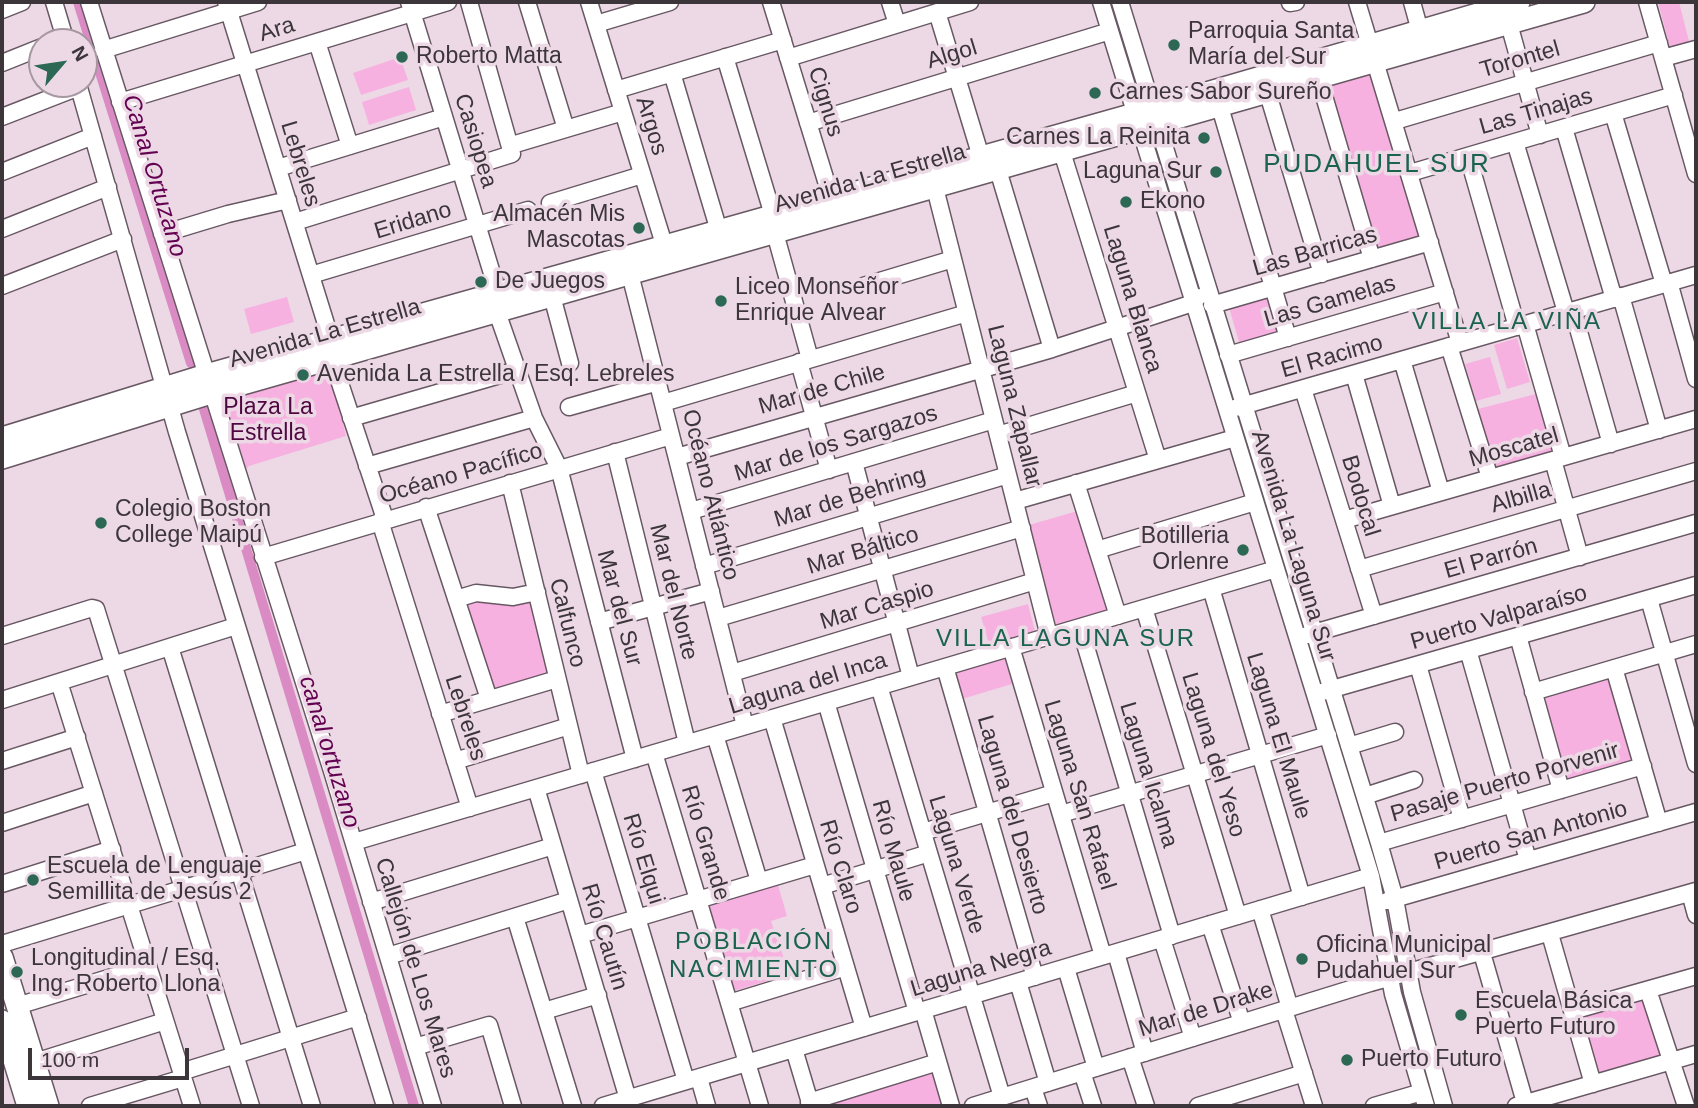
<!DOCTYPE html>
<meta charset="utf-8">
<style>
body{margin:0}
#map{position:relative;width:1698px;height:1108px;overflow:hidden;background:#ecd9e5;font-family:Helvetica,sans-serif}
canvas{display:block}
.frame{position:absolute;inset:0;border:4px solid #3c353a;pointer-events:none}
.north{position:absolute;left:28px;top:28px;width:70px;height:70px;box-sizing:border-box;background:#ecd9e5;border:2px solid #a697a1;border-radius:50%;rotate:61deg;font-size:19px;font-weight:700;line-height:28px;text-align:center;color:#3c353a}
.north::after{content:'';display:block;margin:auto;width:24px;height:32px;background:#2c6854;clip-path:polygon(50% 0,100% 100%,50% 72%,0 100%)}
.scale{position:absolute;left:28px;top:1048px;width:161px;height:32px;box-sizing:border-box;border:4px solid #3c353a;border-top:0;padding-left:9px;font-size:21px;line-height:24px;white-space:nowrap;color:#3c353a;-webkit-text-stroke:5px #ecd9e5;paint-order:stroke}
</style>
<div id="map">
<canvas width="1698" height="1108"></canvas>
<div class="frame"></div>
<div class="north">N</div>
<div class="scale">100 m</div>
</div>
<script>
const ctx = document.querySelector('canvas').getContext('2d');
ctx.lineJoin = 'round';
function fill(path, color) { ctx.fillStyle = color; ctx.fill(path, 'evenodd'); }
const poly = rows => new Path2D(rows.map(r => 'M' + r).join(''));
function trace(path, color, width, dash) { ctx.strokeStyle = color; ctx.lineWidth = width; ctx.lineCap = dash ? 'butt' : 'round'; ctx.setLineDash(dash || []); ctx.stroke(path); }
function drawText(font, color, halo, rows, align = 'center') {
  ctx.font = font + ' Helvetica,sans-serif'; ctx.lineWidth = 7; ctx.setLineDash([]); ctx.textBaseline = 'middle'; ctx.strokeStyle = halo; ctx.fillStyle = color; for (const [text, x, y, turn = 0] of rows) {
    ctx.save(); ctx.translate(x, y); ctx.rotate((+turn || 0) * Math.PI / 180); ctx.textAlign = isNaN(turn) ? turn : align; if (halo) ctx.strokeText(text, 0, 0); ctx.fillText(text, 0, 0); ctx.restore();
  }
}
const green = poly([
 [1658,2,1679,2,1690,45,1670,48],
 [400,57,408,80,361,95,353,73],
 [1376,72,1424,236,1377,250,1329,86],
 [409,87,416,110,369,125,362,102],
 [1271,291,1284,335,1241,349,1228,304],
 [287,297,294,322,251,334,244,309],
 [1517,338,1530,382,1507,389,1494,345],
 [1490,357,1501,394,1476,401,1465,364],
 [330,365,346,436,249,466,242,472,220,398],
 [1536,394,1552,452,1493,468,1478,409],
 [1081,510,1109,609,1056,625,1029,525],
 [533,599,551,676,490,694,460,601],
 [1028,604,1035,631,989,644,981,617],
 [1004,656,1012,684,962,699,954,672],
 [1610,679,1633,763,1568,782,1543,697],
 [778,885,787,916,771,921,787,967,787,975,730,992,705,905],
 [1644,997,1662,1055,1597,1075,1579,1017],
 [935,1066,947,1106,815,1106]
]);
const canal = poly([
 [78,2,191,363],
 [204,409,414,1106]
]);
const minor = poly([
 [54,2,66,42],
 [89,2,332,771,433,1106],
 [226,2,331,340],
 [409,2,498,293],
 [527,2,566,129],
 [589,2,667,254],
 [771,2,834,207],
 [890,2,897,24],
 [1101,2,1371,876,1393,994,1426,1106],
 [1120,2,1379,843,1395,899,1412,992,1444,1106],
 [1357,2,1460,343],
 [1412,2,1420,31],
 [1647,2,1696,174],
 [1290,3,1296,2],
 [2,10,22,2],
 [937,12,981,157],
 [596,24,670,2],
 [1509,24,1540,135],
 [317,42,350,146],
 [103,50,258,2],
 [725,57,773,215],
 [788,58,970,2],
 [1663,58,1696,49],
 [2,63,42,47],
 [672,73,719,231],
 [1319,79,1372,259],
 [78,84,177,432,385,1106],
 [616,90,783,40],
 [1268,94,1322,274],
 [120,102,448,2],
 [1220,107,1288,338],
 [1613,113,1664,284],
 [2,117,79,87],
 [1395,121,1659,43],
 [808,123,1110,31],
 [1564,128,1614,299],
 [1515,142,1566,312],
 [512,145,623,112],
 [1062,152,1158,460],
 [1468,156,1517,327],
 [278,168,444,117],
 [998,170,1052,349],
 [2,172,93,136],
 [1410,173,1674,95],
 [935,188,1049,636],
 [550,203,642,175],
 [295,222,512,154,469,2],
 [2,229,108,187],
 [775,233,810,359],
 [162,234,228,214,288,200],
 [630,274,745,726],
 [311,275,528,210],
 [1669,282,1696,379],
 [2,286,123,239],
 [863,286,953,259],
 [552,296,570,363],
 [1621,296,1659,430],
 [1212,305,1430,242],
 [1573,311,1611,444],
 [497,312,534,418,559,468,635,759],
 [1525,324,1563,457],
 [1449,346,1490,478],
 [1228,355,1445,292],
 [332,359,385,519],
 [1402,360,1441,492],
 [799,362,829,470],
 [1354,374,1392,506],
 [1303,389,1374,616],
 [663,403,967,313],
 [569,407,658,382],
 [1235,408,1696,275],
 [351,418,517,370],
 [998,435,1137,393],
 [615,452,687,743],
 [677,457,1052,349,1193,303,1198,297],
 [1553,460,1580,557],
 [854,462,911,677],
 [367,466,534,418],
 [510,483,581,775],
 [1076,483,1118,616],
 [1015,501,1235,438],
 [426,507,489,699],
 [691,511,994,420],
 [1344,520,1696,419],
 [380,521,470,808],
 [1097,550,1255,502],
 [263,557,671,436],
 [704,566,1008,475],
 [1359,569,1696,471],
 [1211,588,1302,897],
 [456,599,476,593,513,597,537,592],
 [1649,599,1696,764],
 [1144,608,1238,916],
 [718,618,1022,528],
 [599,622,711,591],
 [1080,627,1172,936],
 [1307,635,1696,523],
 [2,636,92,608,96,609,251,1106],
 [1518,636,1561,790],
 [170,647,312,1106],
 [1011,647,1103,956],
 [1468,650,1528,860],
 [1418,665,1462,819],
 [945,667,1035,977],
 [1614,668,1659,823],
 [732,673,1035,581],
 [59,682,192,1106],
 [879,686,1002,1097],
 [1322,692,1696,585],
 [1533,692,1696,644],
 [2,700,236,626],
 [826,702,917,1012],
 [440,714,557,679],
 [772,718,864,1028],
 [715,735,759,881],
 [1349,746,1395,732],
 [654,753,760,1106],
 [2,761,77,737],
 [455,761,569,726],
 [593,771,686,1081],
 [536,788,628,1099],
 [1365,796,1414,780],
 [1061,814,1328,735],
 [2,823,94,793],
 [923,832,1054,793],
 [354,842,1276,569],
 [1379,843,1643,766],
 [2,884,112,849],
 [822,886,929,853],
 [1690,893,1696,915],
 [1387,901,1696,812],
 [371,902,553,846],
 [1260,909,1290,1008],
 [515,917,573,1106],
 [1210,924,1242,1023],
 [1550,934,1593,1084],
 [580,935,815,865],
 [1162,939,1193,1038],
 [2,944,306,851],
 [1116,953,1145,1053],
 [1482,953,1526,1106],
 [388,956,569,900],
 [1066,968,1096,1068],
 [1018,982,1048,1083],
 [1648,990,1686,1106],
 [729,1003,846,967],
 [17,1006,148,966],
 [923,1010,951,1106],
 [1284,1010,1314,1106],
 [544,1011,598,995],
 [1572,1011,1696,976],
 [415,1047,489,1025,513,1106],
 [794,1049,811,1106],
 [1130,1057,1146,1106],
 [35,1062,165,1021],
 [181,1072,358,1017],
 [1082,1072,1093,1106],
 [699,1078,707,1106],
 [1033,1088,1039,1106],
 [809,1102,938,1062],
 [90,1106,183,1078],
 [603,1106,1371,876],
 [973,1106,1370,983,1696,891],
 [1198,1106,1304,1073],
 [1374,1106,1422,1092],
 [1516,1106,1696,1054]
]);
const major = poly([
 [2,438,206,375,1134,114,1519,2],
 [2,458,211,393,1584,2],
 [2,957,48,1106],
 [2,1021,28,1106]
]);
const markers = [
 [1174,45,7,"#2c6854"],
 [402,57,7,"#2c6854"],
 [1095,93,7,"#2c6854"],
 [1204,138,7,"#2c6854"],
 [1216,172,7,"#2c6854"],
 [1126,202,7,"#2c6854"],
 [639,228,7,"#2c6854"],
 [481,282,7,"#2c6854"],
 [721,301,7,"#2c6854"],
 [303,375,7,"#2c6854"],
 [101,523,7,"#2c6854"],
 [1243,550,7,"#2c6854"],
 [33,880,7,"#2c6854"],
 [1302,959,7,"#2c6854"],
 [17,972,7,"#2c6854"],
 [1461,1015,7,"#2c6854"],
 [1347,1060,7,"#2c6854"]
];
const streetNames = [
 ["Ara",277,30,-17],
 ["Algol",952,55,-17],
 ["Torontel",1520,60,-16],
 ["Cignus",825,102,73],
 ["Las Tinajas",1536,112,-16],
 ["Argos",651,126,73],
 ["Casiopea",475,141,73],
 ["Lebreles",300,164,73],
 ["Avenida La Estrella",870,179,-16],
 ["Eridano",413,221,-17],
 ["Las Barricas",1315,252,-16],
 ["Laguna Blanca",1132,299,73],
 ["Las Gamelas",1330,302,-16],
 ["Avenida La Estrella",325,334,-16],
 ["El Racimo",1332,357,-16],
 ["Mar de Chile",822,390,-16],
 ["Laguna Zapallar",1014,406,76],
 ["Mar de los Sargazos",836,444,-17],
 ["Moscatel",1514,448,-16],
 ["Océano Pacífico",461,474,-16],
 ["Océano Atlántico",710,495,76],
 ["Bodocal",1360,496,73],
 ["Mar de Behring",850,498,-17],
 ["Albilla",1521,498,-16],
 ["Avenida La Laguna Sur",1293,546,73],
 ["Mar Báltico",863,551,-17],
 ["El Parrón",1491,559,-16],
 ["Mar del Norte",673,592,76],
 ["Mar Caspio",877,606,-17],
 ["Mar del Sur",619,608,75],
 ["Puerto Valparaíso",1499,618,-16],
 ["Calfunco",567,623,76],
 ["Laguna del Inca",808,684,-17],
 ["Lebreles",465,718,72],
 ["Laguna El Maule",1278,736,73],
 ["Laguna del Yeso",1213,755,73],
 ["Laguna Icalma",1148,775,73],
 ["Pasaje Puerto Porvenir",1505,783,-16],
 ["Laguna San Rafael",1079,795,73],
 ["Laguna del Desierto",1012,815,74],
 ["Puerto San Antonio",1531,836,-16],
 ["Río Grande",705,843,73],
 ["Río Maule",893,851,74],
 ["Río Elqui",643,859,73],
 ["Laguna Verde",956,865,73],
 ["Río Claro",840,867,73],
 ["Río Cautín",604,937,73],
 ["Callejón de Los Mares",415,968,73],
 ["Laguna Negra",981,969,-17],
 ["Mar de Drake",1206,1010,-17]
];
const poiNames = [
 ["Parroquia Santa",1188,32],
 ["María del Sur",1188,58],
 ["Roberto Matta",416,57],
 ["Carnes Sabor Sureño",1109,93],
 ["Carnes La Reinita",1190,138,"right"],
 ["Laguna Sur",1202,172,"right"],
 ["Ekono",1140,202],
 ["Almacén Mis",625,215,"right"],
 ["Mascotas",625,241,"right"],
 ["De Juegos",495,282],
 ["Liceo Monseñor",735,288],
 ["Enrique Alvear",735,314],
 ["Avenida La Estrella / Esq. Lebreles",317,375],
 ["Colegio Boston",115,510],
 ["College Maipú",115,536],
 ["Botilleria",1229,537,"right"],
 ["Orlenre",1229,563,"right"],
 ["Escuela de Lenguaje",47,867],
 ["Semillita de Jesús 2",47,893],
 ["Oficina Municipal",1316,946],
 ["Pudahuel Sur",1316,972],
 ["Longitudinal / Esq.",31,959],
 ["Ing. Roberto Llona",31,985],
 ["Escuela Básica",1475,1002],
 ["Puerto Futuro",1475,1028],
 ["Puerto Futuro",1361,1060]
];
const parkNames = [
 ["Plaza La",268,408],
 ["Estrella",268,434]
];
const waterNames = [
 ["Canal Ortuzano",154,176,73],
 ["canal ortuzano",329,752,73]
];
const neighbourhoodNames = [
 ["VILLA LA VIÑA",1507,322],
 ["VILLA LAGUNA SUR",1066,639],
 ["POBLACIÓN",754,942],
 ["NACIMIENTO",754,970]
];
const quarterNames = [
 ["PUDAHUEL SUR",1377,165]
];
fill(green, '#f7b1e1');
trace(canal, '#da8bc3', 10);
trace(minor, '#685863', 19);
trace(major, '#685863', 24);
trace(minor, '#fff', 16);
trace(major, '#fff', 21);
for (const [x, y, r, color] of markers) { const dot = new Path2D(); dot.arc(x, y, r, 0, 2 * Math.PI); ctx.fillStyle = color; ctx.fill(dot); trace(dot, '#ecd9e5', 2.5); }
drawText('23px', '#3c353a', '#ecd9e5', streetNames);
drawText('23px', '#3c353a', '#ecd9e5', poiNames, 'left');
drawText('23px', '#4e0740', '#ecd9e5', parkNames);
drawText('italic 24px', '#640252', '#ecd9e5', waterNames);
ctx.letterSpacing = '2px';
drawText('24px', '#1a634d', '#ecd9e5', neighbourhoodNames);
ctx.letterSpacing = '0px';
ctx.letterSpacing = '2px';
drawText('26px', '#1a634d', '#ecd9e5', quarterNames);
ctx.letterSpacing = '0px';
</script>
